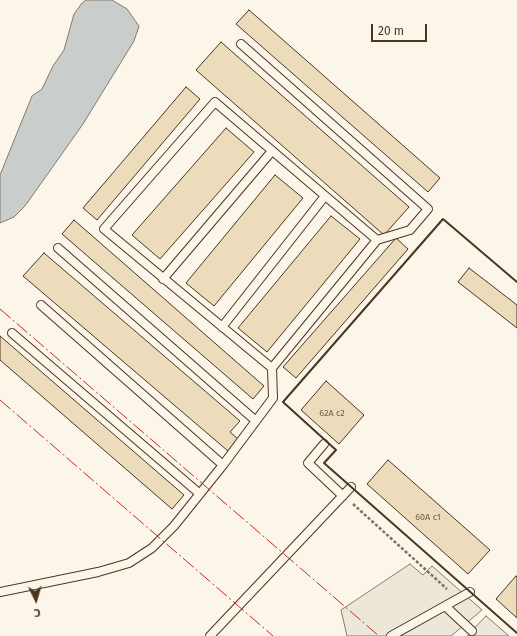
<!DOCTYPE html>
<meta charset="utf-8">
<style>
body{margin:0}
#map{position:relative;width:517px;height:636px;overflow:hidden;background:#fbf6e9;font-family:"Fira Sans",sans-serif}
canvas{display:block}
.north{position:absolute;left:16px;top:580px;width:40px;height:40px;-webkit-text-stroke:3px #fbf6e9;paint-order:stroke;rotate:175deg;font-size:11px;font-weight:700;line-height:16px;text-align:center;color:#4a3520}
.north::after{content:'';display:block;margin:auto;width:14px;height:18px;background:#4a3520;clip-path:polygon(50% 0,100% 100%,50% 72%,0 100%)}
.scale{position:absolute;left:371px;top:24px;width:56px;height:18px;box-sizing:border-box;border:2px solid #4a3520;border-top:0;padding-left:5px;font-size:12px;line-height:14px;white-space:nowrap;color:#4a3520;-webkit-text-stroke:3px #fbf6e9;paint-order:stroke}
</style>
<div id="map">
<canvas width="517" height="636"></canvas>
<div class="north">С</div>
<div class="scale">20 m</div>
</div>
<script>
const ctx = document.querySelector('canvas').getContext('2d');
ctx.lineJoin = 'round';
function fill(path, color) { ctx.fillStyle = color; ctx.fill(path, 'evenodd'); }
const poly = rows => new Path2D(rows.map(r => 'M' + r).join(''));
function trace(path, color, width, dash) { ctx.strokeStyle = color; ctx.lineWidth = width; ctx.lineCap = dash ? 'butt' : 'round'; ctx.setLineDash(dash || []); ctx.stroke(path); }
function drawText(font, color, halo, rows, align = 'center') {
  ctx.font = font + ' "Fira Sans",sans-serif'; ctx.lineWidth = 3; ctx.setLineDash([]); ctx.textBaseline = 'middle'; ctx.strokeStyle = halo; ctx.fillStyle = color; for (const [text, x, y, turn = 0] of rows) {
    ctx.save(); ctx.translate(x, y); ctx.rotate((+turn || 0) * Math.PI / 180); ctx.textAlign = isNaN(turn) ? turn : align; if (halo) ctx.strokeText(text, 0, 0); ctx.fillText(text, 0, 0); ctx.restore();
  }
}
const parking = poly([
 [410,564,423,575,432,566,482,610,451,636,347,636,341,610,410,564],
 [486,616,509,636,467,636,486,616]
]);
const water = poly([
 [86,0,112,0,127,9,139,26,134,41,83,124,25,206,14,217,0,223,0,175,32,96,42,89,53,66,64,50,74,14,82,3,86,0]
]);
const building = poly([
 [249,10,440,178,428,192,236,24,249,10],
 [221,42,409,207,384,235,196,70,221,42],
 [186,87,200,99,97,220,83,208,186,87],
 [226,128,254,152,160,259,132,235,226,128],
 [275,175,303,198,214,306,186,283,275,175],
 [331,216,360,239,267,352,238,328,331,216],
 [74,220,264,386,253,399,62,234,74,220],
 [396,238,408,249,296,378,283,367,396,238],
 [44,253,240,421,230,432,238,439,228,451,23,276,44,253],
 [469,268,517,305,517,328,458,282,469,268],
 [0,336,184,495,172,509,0,360,0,336],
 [326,381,364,415,339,444,301,410,326,381],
 [388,460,490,550,468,574,367,484,388,460],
 [516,576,517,577,517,618,496,599,516,576]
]);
const path = poly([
 [353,504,447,589]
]);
const lane = poly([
 [241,44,428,209,410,230,377,240],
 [58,248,256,421],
 [163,279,272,151],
 [222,327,325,196],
 [12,333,200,494],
 [324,444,308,463,343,496],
 [223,465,273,398,272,368,104,229,215,102,377,240,272,368],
 [0,592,98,572,129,563,152,548,174,526,223,465,41,305],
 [445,606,472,631],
 [210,636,351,487],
 [391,636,470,592]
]);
const wall = poly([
 [517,282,443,219,283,402,336,450,324,463,517,633]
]);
const power = poly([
 [0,309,379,636],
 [0,400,273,636]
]);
const numberNames = [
 ["62А с2",332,413],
 ["60А с1",428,517]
];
fill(parking, '#ede7d9');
trace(parking, '#887966', 1);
fill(water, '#c9cecd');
trace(water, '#887966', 1);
fill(building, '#ecdcbc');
trace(building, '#4a3520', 1);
trace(lane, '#4a3520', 10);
trace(path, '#7f6f5c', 2.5, [3, 2]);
trace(lane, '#fbf6e9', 8);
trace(wall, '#4a3520', 2);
trace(power, '#c62828', 1, [14, 3, 2, 3]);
drawText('9px', '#725f47', null, numberNames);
</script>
